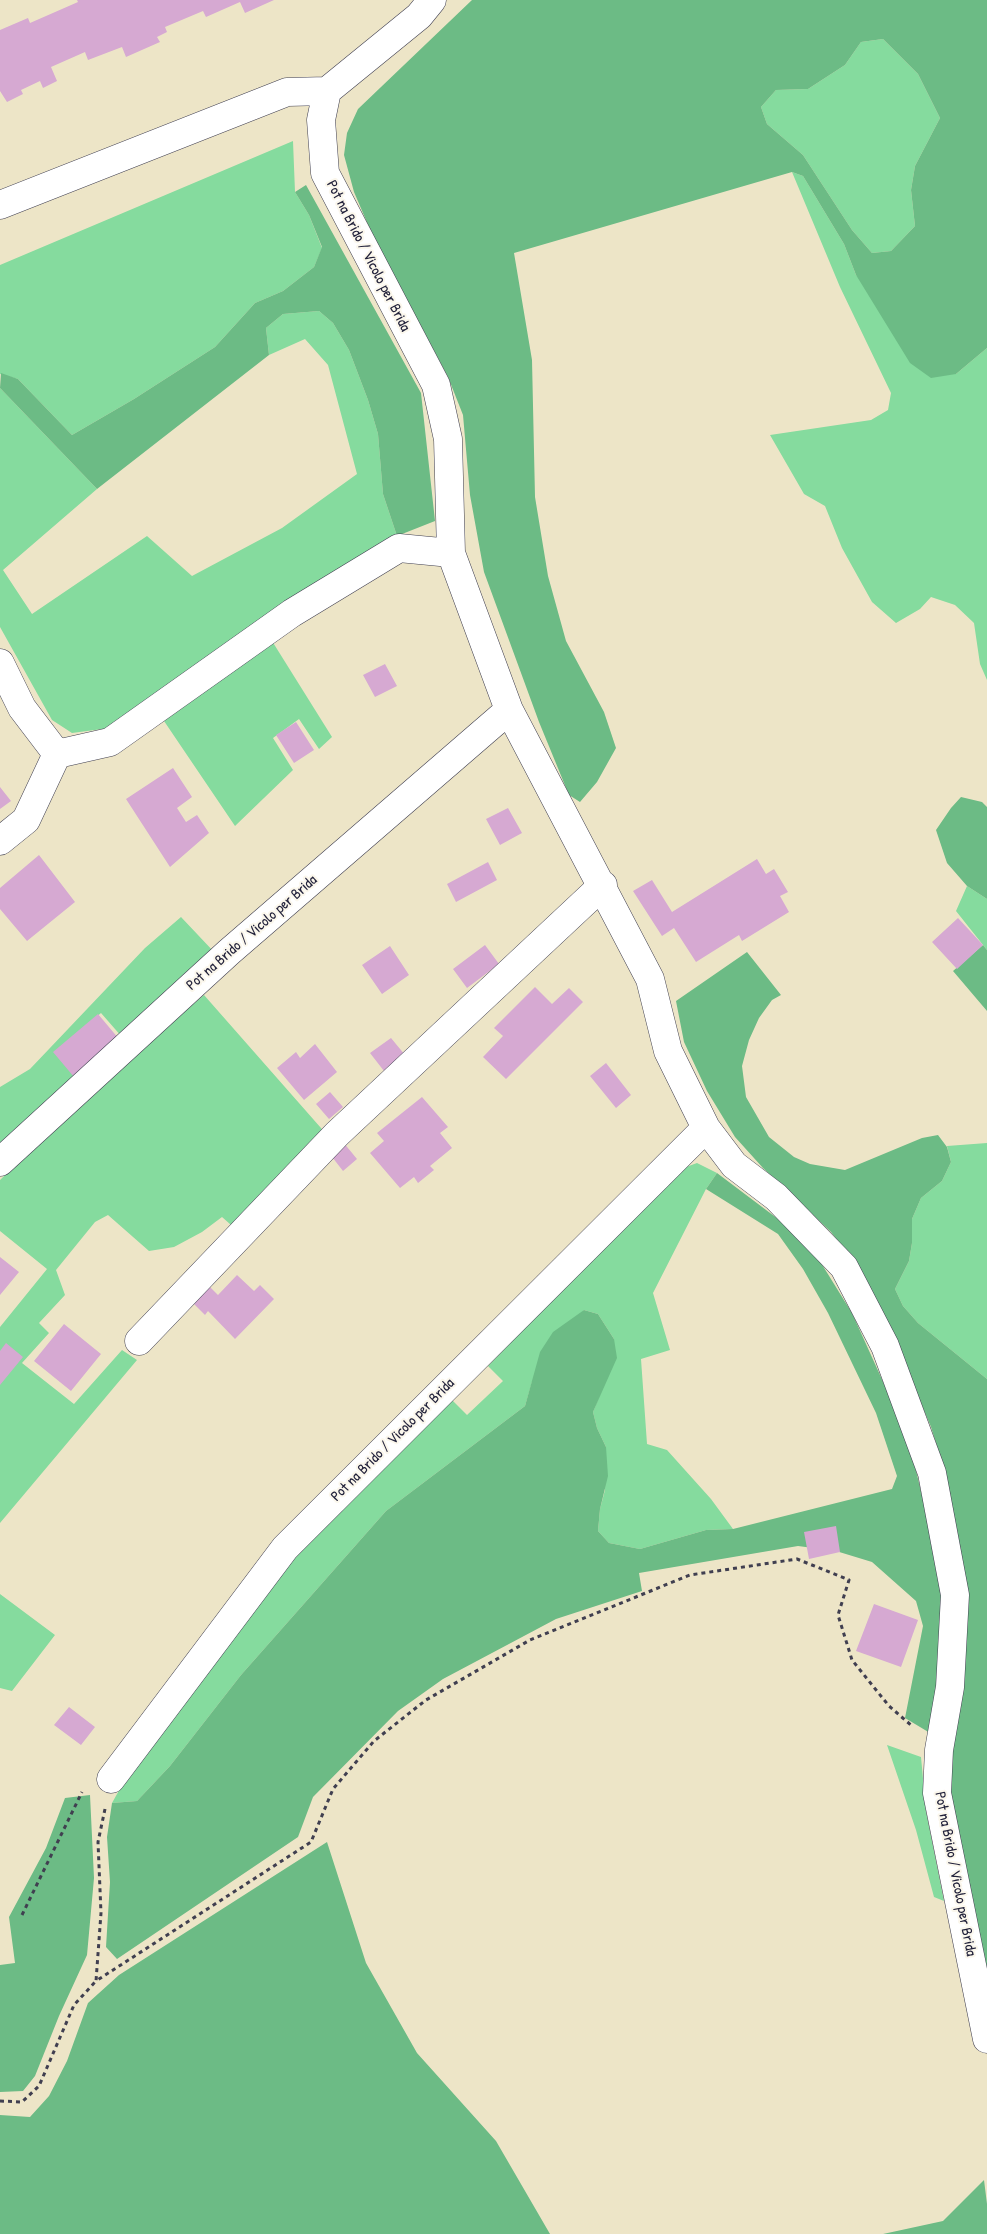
<!DOCTYPE html>
<style>
body{margin:0}
canvas{display:block;background:#ede5c7}
</style>
<canvas width="987" height="2234"></canvas>
<script>
const ctx = document.querySelector('canvas').getContext('2d');
ctx.lineJoin = 'round';
function fill(path, color) { ctx.fillStyle = color; ctx.fill(path, 'evenodd'); }
const poly = rows => new Path2D(rows.map(r => 'M' + r).join(''));
function trace(path, color, width, dash) { ctx.strokeStyle = color; ctx.lineWidth = width; ctx.lineCap = dash ? 'butt' : 'round'; ctx.setLineDash(dash || []); ctx.stroke(path); }
function drawText(font, color, halo, rows, align = 'center') {
  ctx.font = font + ' "Patrick Hand",sans-serif'; ctx.lineWidth = 4; ctx.setLineDash([]); ctx.textBaseline = 'middle'; ctx.strokeStyle = halo; ctx.fillStyle = color; for (const [text, x, y, turn = 0] of rows) {
    ctx.save(); ctx.translate(x, y); ctx.rotate((+turn || 0) * Math.PI / 180); ctx.textAlign = isNaN(turn) ? turn : align; if (halo) ctx.strokeText(text, 0, 0); ctx.fillText(text, 0, 0); ctx.restore();
  }
}
const green = poly([
 [883,39,918,74,940,118,915,166,911,190,915,226,891,251,872,253,852,230,803,155,767,124,761,107,776,90,808,89,845,65,861,42],
 [293,141,295,192,309,215,322,248,314,267,283,291,255,303,215,347,134,399,72,435,18,379,0,374,0,265],
 [792,172,803,176,844,244,856,275,956,374,987,348,987,680,980,664,974,623,955,605,931,597,920,609,896,623,872,602,842,548,825,506,804,494,770,435,871,420,888,410,891,393,840,287],
 [319,311,333,323,349,350,368,400,378,434,383,494,397,536,334,571,239,640,110,728,72,733,52,720,0,627,0,388,97,489,3,570,32,614,147,536,192,576,282,528,357,474,328,365,305,339,269,355,266,328,283,314],
 [272,641,332,737,319,749,299,719,273,738,293,770,235,826,164,721],
 [967,886,987,899,987,950,956,911],
 [181,917,215,953,122,1037,101,1013,63,1046,88,1071,0,1154,0,1087,30,1069,145,948],
 [204,995,328,1136,239,1232,222,1217,202,1232,174,1247,149,1251,108,1215,95,1222,56,1270,65,1295,39,1323,49,1333,22,1363,74,1404,122,1350,137,1360,0,1523,0,1327,47,1269,0,1231,0,1180,100,1082],
 [987,1143,987,1379,918,1323,903,1306,895,1289,909,1261,912,1243,912,1219,921,1198,942,1181,951,1162,947,1146],
 [697,1163,717,1173,706,1189,653,1293,670,1350,641,1359,647,1444,667,1450,711,1499,733,1529,706,1530,640,1549,609,1543,598,1531,600,1509,605,1490,606,1447,597,1428,593,1412,601,1392,614,1339,598,1314,584,1310,532,1382,525,1406,386,1511,241,1675,170,1766,137,1801,112,1803,127,1776,203,1674,296,1557,451,1399,467,1415,503,1381,488,1366,678,1170],
 [0,1594,55,1635,12,1691,0,1688],
 [887,1745,921,1757,926,1811,944,1901,934,1897,916,1830]
]);
const forest = poly([
 [472,0,987,0,987,348,956,374,931,378,910,363,856,275,844,244,803,176,792,172,514,253,532,360,535,497,548,576,566,641,604,712,616,748,597,782,580,802,569,795,539,722,484,572,470,495,463,415,448,377,372,234,354,192,344,155,347,133,358,109],
 [883,39,918,74,940,118,915,166,911,190,915,226,891,251,872,253,852,230,803,155,767,124,761,107,776,90,808,89,845,65,861,42],
 [306,185,421,393,435,521,397,536,383,494,378,434,368,400,349,350,333,323,319,311,283,314,266,328,269,355,97,489,0,388,1,373,18,379,72,435,134,399,215,347,255,303,283,291,314,267,322,247,309,215,295,192],
 [961,797,982,802,987,807,987,899,967,886,947,863,936,830,951,808],
 [983,945,987,950,987,1011,953,971],
 [747,952,781,995,772,1000,759,1018,749,1040,742,1066,746,1097,769,1137,794,1157,810,1164,845,1170,922,1138,938,1135,947,1147,951,1162,942,1181,921,1198,912,1219,912,1243,909,1261,895,1289,903,1306,918,1323,987,1379,987,1970,947,1784,944,1469,931,1427,905,1366,858,1268,831,1232,763,1168,735,1137,707,1091,684,1042,676,1001],
 [717,1173,782,1222,813,1250,852,1313,908,1437,925,1508,942,1597,941,1669,930,1733,905,1718,923,1626,916,1601,872,1562,836,1551,798,1546,639,1573,642,1591,556,1619,443,1679,398,1711,313,1797,298,1837,117,1959,106,1947,110,1882,107,1837,112,1803,137,1801,170,1766,241,1675,386,1511,525,1406,540,1352,553,1332,584,1310,598,1314,614,1339,617,1358,593,1412,597,1428,606,1447,608,1476,600,1509,598,1531,609,1543,640,1549,706,1530,733,1529,892,1489,897,1476,876,1413,828,1313,803,1269,778,1234,706,1189],
 [90,1795,94,1878,87,1955,59,2016,35,2076,23,2091,0,2092,0,1965,15,1963,9,1917,46,1848,65,1798],
 [327,1842,366,1963,417,2053,496,2141,550,2234,0,2234,0,2115,30,2117,49,2096,67,2061,88,2003,119,1975],
 [984,2180,987,2204,987,2234,883,2234,943,2221]
]);
const building = poly([
 [77,0,274,0,245,13,240,2,206,17,203,11,165,27,167,32,157,37,160,42,126,57,122,47,88,60,85,52,51,67,57,81,43,88,40,81,21,90,23,94,7,102,0,91,0,30,28,18,30,23,78,2],
 [385,664,397,686,375,697,363,675],
 [296,722,314,750,294,763,276,735],
 [173,768,192,797,177,808,186,822,197,815,209,833,170,867,126,799],
 [0,787,11,801,0,809],
 [508,808,522,833,500,845,486,819],
 [39,855,75,902,27,941,0,909,0,888],
 [757,859,766,874,774,869,788,892,780,896,789,912,742,941,739,935,696,962,674,928,662,936,633,891,652,880,672,912],
 [488,862,497,880,456,902,447,884],
 [958,918,983,945,957,969,932,942],
 [485,945,499,964,467,988,453,969],
 [390,946,409,975,382,994,362,965],
 [535,987,552,1004,569,988,583,1002,506,1079,483,1057,503,1036,494,1028],
 [98,1014,119,1039,74,1077,53,1052],
 [391,1038,405,1055,384,1071,370,1053],
 [315,1044,337,1072,304,1100,277,1068,296,1052,300,1058],
 [606,1063,631,1095,616,1108,590,1076],
 [330,1092,343,1107,329,1119,316,1104],
 [422,1097,448,1127,440,1133,452,1148,430,1166,434,1170,418,1183,414,1177,400,1188,370,1153,384,1141,377,1133],
 [343,1142,357,1159,343,1171,329,1153],
 [0,1257,19,1272,0,1295],
 [237,1275,254,1291,260,1285,274,1299,235,1339,208,1311,205,1315,188,1298,204,1281,218,1295],
 [64,1324,101,1354,71,1391,34,1361],
 [6,1343,23,1357,0,1385,0,1351],
 [836,1526,840,1552,809,1559,804,1532],
 [874,1604,918,1620,901,1667,856,1651],
 [69,1707,95,1727,81,1745,54,1725]
]);
const path = poly([
 [105,1809,98,1842,101,1913,96,1981,311,1842,333,1789,374,1741,426,1700,530,1640,690,1575,797,1559,849,1580,838,1615,852,1660,889,1706,912,1726],
 [22,1915,82,1792],
 [0,2101,22,2102,39,2086,74,2005,96,1981]
]);
const minor = poly([
 [327,91,321,120,325,173,436,385,448,439,451,553,509,710,650,979,668,1051,706,1128,734,1165,776,1197,844,1267,885,1346,932,1473,955,1595,950,1687,939,1750,937,1793,987,2039],
 [327,91,419,16,432,0],
 [0,205,287,92,327,91],
 [0,663,22,708,57,754,110,742,292,613,399,548,451,553],
 [0,841,26,820,57,754],
 [0,1162,229,952,509,710],
 [139,1341,337,1134,603,885],
 [111,1779,285,1548,706,1128]
]);
const streetNames = [
 ["Pot na Brido / Vicolo per Brida",368,256,63],
 ["Pot na Brido / Vicolo per Brida",252,933,-41],
 ["Pot na Brido / Vicolo per Brida",393,1440,-45],
 ["Pot na Brido / Vicolo per Brida",955,1874,79]
];
fill(green, '#85db9e');
fill(forest, '#6cbb85');
fill(building, '#d6a9d2');
trace(minor, '#403f50', 29);
trace(path, '#403f50', 3, [4, 4]);
trace(minor, '#fff', 28);
drawText('15px', '#22223b', '#fbf7ec', streetNames);
</script>
